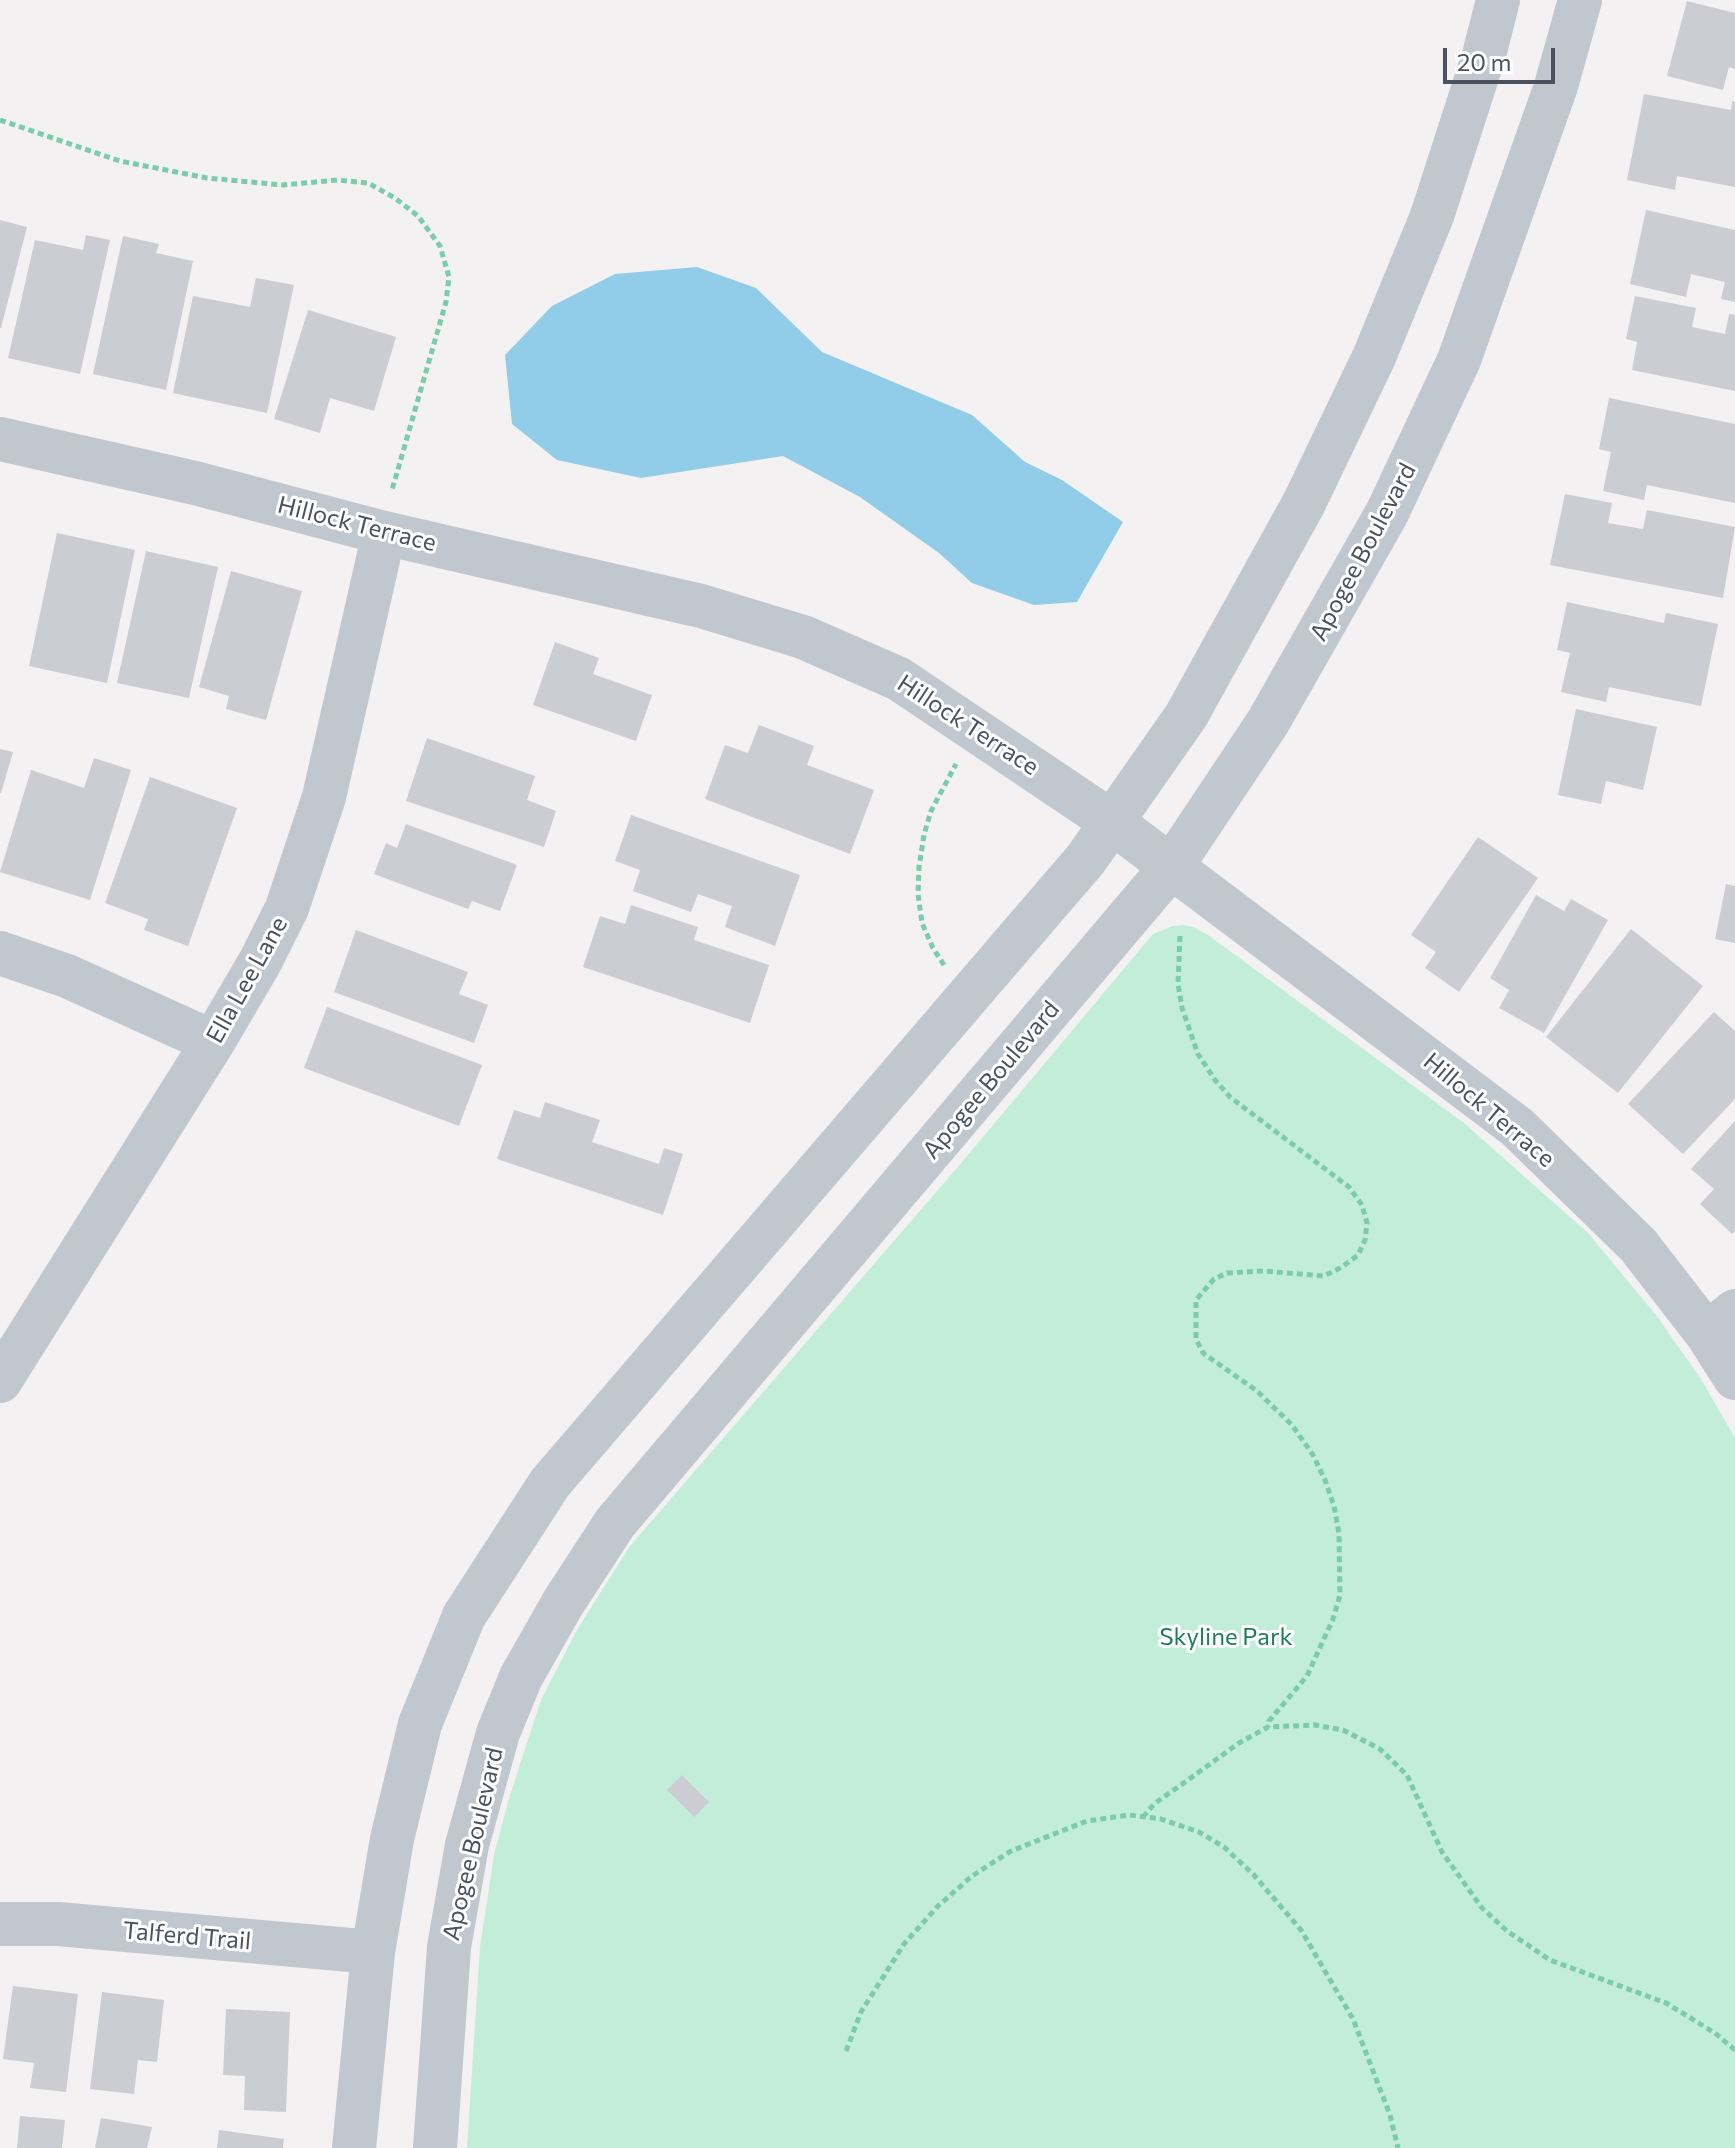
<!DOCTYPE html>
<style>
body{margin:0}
#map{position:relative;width:1735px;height:2148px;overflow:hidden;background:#f3f1f1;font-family:Commissioner,sans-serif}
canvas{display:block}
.scale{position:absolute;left:1443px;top:48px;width:112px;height:36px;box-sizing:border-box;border:4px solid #49525e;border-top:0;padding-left:10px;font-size:24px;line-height:28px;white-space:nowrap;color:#49525e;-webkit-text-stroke:6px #fff;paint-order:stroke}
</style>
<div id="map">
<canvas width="1735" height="2148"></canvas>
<div class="scale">20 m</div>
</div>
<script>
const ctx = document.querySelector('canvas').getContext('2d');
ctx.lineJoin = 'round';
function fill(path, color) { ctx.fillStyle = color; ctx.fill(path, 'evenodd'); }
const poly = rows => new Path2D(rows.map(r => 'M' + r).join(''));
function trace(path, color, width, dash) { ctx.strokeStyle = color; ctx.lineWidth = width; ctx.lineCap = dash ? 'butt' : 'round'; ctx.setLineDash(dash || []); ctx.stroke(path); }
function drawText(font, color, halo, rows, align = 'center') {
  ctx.font = font + ' Commissioner,sans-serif'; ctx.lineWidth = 6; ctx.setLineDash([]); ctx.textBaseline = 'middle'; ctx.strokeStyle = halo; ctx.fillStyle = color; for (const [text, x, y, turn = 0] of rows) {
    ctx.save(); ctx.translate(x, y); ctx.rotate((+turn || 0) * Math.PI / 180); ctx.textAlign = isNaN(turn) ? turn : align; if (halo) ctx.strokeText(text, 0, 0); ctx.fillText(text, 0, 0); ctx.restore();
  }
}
const green = poly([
 [1182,925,1193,927,1208,935,1464,1123,1588,1233,1656,1315,1701,1379,1735,1438,1735,2148,467,2148,480,1947,494,1855,510,1795,541,1700,578,1628,630,1546,957,1168,1153,934,1173,926]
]);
const water = poly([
 [697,267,756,288,822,352,972,415,1025,462,1062,480,1123,522,1077,602,1034,605,972,583,939,553,860,497,783,456,641,478,557,460,512,424,505,355,552,306,615,274]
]);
const building = poly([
 [1687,1,1735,13,1735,69,1729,67,1723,90,1667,76],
 [1644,94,1731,110,1732,101,1735,102,1735,187,1677,176,1675,190,1627,180],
 [1646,210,1735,230,1735,302,1721,299,1725,282,1691,274,1686,297,1630,284],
 [0,220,27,227,1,328,0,328],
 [86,235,110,240,80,374,8,358,35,240,83,250],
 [123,236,159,244,156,253,193,261,166,390,93,374],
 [256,278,294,285,267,413,173,393,193,296,250,307],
 [1635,296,1696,308,1692,327,1725,334,1729,314,1735,315,1735,391,1632,370,1637,342,1626,339],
 [308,310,396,337,374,411,330,398,320,433,274,419],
 [1609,398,1735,424,1735,503,1647,485,1644,500,1603,491,1611,452,1599,449],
 [1565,494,1612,503,1608,523,1643,529,1647,510,1735,527,1723,598,1550,565],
 [57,533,135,550,107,683,29,666],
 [146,551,218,567,189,698,117,683],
 [231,571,302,591,266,720,226,709,229,696,199,687],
 [1567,602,1664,623,1666,613,1718,624,1701,706,1609,687,1606,702,1561,692,1570,653,1557,650],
 [555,642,599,658,593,674,652,695,636,741,533,705],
 [1576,709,1657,727,1643,790,1606,781,1601,804,1558,795],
 [759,725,814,746,807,765,874,790,850,854,705,799,725,745,748,753],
 [427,738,535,776,527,800,556,811,544,847,406,801],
 [0,749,13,752,1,793,0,793],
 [94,758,131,770,90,900,0,872,31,770,84,788],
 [150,777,237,808,188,946,144,930,148,919,105,903],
 [631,815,800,875,775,946,725,927,732,906,698,894,691,912,633,891,640,870,615,861],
 [406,824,517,865,500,911,472,901,468,909,374,874,386,843,397,848],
 [1478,837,1538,878,1459,992,1425,968,1436,952,1411,935],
 [1726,884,1735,886,1735,943,1715,939],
 [1536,895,1564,911,1571,899,1608,920,1544,1033,1499,1008,1509,990,1490,978],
 [631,905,698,927,694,940,769,965,750,1023,583,967,600,916,625,924],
 [1631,929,1703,986,1618,1093,1546,1037],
 [356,930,468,972,459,994,488,1005,474,1043,334,992],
 [327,1007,482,1065,459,1126,304,1068],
 [1714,1012,1735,1031,1735,1099,1683,1154,1628,1104],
 [545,1102,600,1120,592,1142,659,1164,664,1148,683,1154,663,1215,497,1159,514,1110,540,1118],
 [1735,1121,1735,1231,1732,1234,1700,1204,1714,1189,1691,1169],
 [682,1775,709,1802,694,1817,667,1790],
 [13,1986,78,1994,66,2092,30,2088,34,2063,3,2059],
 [102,1992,164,2000,157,2062,138,2060,134,2094,90,2089],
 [226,2009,290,2012,286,2112,244,2110,245,2076,223,2075],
 [20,2116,65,2120,62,2148,17,2148],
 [101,2118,152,2127,147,2148,95,2148],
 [219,2130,284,2139,283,2148,217,2148]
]);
const path = poly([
 [0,120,120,161,207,178,283,185,337,180,368,183,395,198,418,216,440,246,449,277,446,302,392,490],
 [1180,936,1178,984,1182,1008,1198,1054,1215,1080,1230,1097,1349,1187,1362,1205,1367,1223,1365,1240,1358,1255,1342,1267,1324,1276,1263,1271,1227,1273,1214,1279,1196,1300,1196,1339,1203,1353,1257,1391,1292,1425,1313,1455,1325,1480,1334,1506,1339,1533,1340,1595,1333,1619,1307,1676,1269,1721,1268,1727],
 [944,965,933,948,922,923,918,894,919,867,924,835,931,811,956,764],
 [1143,1817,1154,1804,1192,1777,1239,1743,1268,1727,1315,1725,1343,1730,1380,1749,1407,1775,1442,1852,1482,1908,1507,1931,1550,1960,1666,2003,1715,2033,1735,2050],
 [846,2051,861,2012,904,1944,938,1906,972,1876,1011,1851,1087,1821,1129,1815,1161,1819,1199,1832,1224,1847,1253,1874,1301,1930,1353,2019,1390,2115,1398,2148]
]);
const minor = poly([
 [0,439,195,483,384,533,701,606,803,637,899,679,1112,822,1517,1127,1638,1245,1707,1334,1735,1378],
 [0,953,67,976,213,1042],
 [1707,1334,1735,1311],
 [0,1381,213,1042,260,962,287,908,324,797,384,533],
 [0,1924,58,1924,373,1952],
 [354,2148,373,1952,392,1839,420,1724,464,1616,550,1483,1086,859,1186,716,1304,503,1374,357,1432,216,1484,55,1498,0],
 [435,2148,449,1947,467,1845,498,1733,521,1677,563,1603,615,1523,1172,866,1268,722,1387,513,1459,360,1556,86,1580,0]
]);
const streetNames = [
 ["Hillock Terrace",357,524,14],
 ["Apogee Boulevard",1363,552,-62],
 ["Hillock Terrace",968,725,33],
 ["Ella Lee Lane",247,980,-61],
 ["Apogee Boulevard",991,1080,-50],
 ["Hillock Terrace",1489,1110,40],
 ["Apogee Boulevard",473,1844,-77],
 ["Talferd Trail",187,1936,5]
];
const parkNames = [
 ["Skyline Park",1226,1637]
];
fill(green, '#c2eed9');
fill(water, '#91cce9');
fill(building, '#cbcdd3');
trace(path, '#7bcbad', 5, [6, 4]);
trace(minor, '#c0c7cf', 44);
drawText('24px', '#49525e', '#fff', streetNames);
drawText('24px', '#1b7e59', '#fff', parkNames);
</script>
